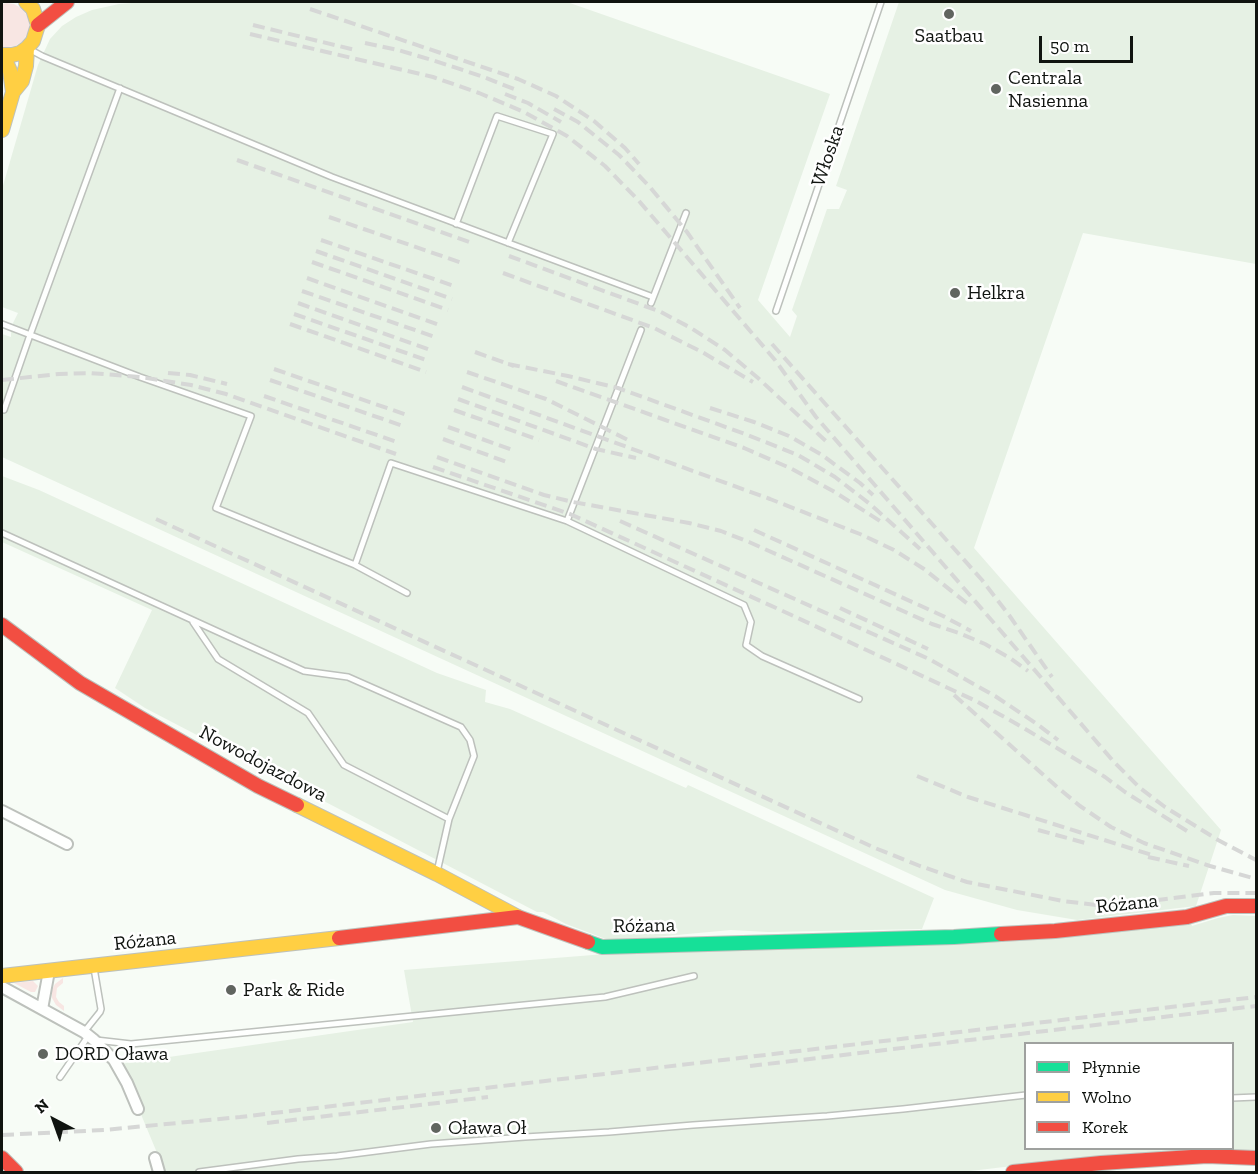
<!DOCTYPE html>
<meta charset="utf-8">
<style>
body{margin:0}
#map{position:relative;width:1258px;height:1174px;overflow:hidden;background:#f7fcf6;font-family:"Zilla Slab",serif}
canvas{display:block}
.frame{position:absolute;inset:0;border:3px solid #101410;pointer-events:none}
.legend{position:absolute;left:1024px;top:1042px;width:210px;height:108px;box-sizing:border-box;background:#fff;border:2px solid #9fa19f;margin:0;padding:8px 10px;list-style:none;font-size:18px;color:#101410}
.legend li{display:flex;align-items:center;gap:12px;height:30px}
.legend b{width:30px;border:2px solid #9fa19f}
.north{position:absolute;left:24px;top:1090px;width:60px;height:60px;-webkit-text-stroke:4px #fff;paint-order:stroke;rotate:319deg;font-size:16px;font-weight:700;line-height:24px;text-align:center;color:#101410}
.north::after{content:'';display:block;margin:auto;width:21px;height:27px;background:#101410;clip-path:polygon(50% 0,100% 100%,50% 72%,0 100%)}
.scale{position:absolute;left:1039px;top:36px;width:94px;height:27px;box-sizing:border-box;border:3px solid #101410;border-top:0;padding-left:8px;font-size:18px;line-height:21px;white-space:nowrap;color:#101410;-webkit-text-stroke:4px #fff;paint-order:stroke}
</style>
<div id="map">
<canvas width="1258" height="1174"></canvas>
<div class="frame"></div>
<ul class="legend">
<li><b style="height:8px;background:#16e098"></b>Płynnie</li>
<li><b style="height:8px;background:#ffcf43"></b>Wolno</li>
<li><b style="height:8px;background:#f24e42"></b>Korek</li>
</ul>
<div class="north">N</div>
<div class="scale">50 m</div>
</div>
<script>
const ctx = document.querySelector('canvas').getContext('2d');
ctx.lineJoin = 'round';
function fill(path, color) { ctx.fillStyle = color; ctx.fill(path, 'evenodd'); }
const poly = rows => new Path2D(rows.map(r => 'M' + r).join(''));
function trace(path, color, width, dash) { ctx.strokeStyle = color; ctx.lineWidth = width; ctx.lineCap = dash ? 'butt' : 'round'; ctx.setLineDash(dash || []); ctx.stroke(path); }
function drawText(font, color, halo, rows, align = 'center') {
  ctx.font = font + ' "Zilla Slab",serif'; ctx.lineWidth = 5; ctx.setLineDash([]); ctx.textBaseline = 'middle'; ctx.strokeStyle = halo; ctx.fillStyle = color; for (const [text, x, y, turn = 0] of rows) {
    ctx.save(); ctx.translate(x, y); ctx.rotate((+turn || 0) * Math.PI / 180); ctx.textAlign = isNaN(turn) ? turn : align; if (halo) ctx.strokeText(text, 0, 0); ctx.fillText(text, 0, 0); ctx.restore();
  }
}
const built = poly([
 [144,2,567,2,830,94,758,300,790,337,797,316,792,310,827,209,839,209,847,190,836,186,899,2,1256,2,1256,264,1083,233,974,548,1221,830,1196,906,1077,920,1017,910,945,890,2,457,2,334,11,337,11,327,18,313,2,307,2,189,38,65,50,39,62,26,76,17,92,10,119,4],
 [2,476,39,490,437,673,486,690,485,702,510,709,686,788,688,785,934,898,922,929,768,932,731,930,611,941,566,924,543,912,537,912,145,708,115,688,152,610,2,542],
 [1233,915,1256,916,1256,1150,1055,1161,962,1172,165,1172,120,1064,413,1022,404,970,618,953,980,943,1063,937,1191,923,1192,926,1218,918],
 [1026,1044,1232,1044,1232,1148,1026,1148]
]);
const green = poly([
 [7,3,14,4,21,8,26,14,29,21,29,29,26,36,22,42,15,46,8,47,2,47,2,4],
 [63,978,63,983,57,988,56,997,59,1002,64,1006,64,1011,56,1005,52,998,52,990,55,984],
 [33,981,38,986,35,992,31,992,14,983]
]);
const lane = poly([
 [29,49,42,56,332,177,653,297],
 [456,224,497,116,553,134,508,243],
 [651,303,686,213],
 [776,311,881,2],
 [2,324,140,377,251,416,216,508,355,565,407,593],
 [4,410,30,335,120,88],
 [567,521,641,330],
 [2,533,304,671,348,677,461,727,470,740,474,756,449,819,437,872],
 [355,565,391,463,567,521,744,605,751,622,746,645,762,656,859,699],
 [193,622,218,659,308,713,344,765,449,819],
 [84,1032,100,1012,101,1009,94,968],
 [96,1040,131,1044,605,997,694,976],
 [60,1077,89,1035],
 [1232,1098,1256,1097],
 [199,1172,298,1159,337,1156,431,1144,525,1137,609,1132,693,1125,827,1116,903,1109,1026,1095]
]);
const street = poly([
 [2,811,67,844],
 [2,987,84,1032,94,1040,114,1060,127,1083,138,1109],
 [42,1009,49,971],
 [155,1158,159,1172]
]);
const fast = poly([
 [588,942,602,947,954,937,1001,934]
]);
const slow = poly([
 [2,55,12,55,20,53,27,48,33,41,38,25,33,9,26,2],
 [3,55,10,71,13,92],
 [2,130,13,92,22,81,26,66,27,48],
 [297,805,437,874,518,917],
 [2,976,339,938]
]);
const jam = poly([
 [38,25,67,2],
 [2,625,80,683,258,786,297,805],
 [1001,934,1055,931,1187,917,1226,906,1256,906],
 [339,938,518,917,588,942],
 [2,1158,16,1172],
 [1013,1172,1101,1163,1207,1156,1256,1158]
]);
const rail = poly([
 [310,9,518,79,556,96,594,121,625,148,639,164],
 [253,25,355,50],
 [250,34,433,77,479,93,524,112,567,136,605,166,639,201,775,360,816,417,1114,762,1140,788,1165,807,1218,840,1256,860],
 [365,43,398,50,432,60,481,76,519,91],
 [505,94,528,103,561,122],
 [554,109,578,122,619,155,649,186,687,232,740,308],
 [237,160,472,243],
 [329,217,465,264],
 [321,240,457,287],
 [316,251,452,299],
 [509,256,661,312,691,328,725,350,758,378,829,444],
 [312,262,448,310],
 [503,273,654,328,702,352,753,382],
 [307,278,442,326],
 [302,291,438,338],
 [298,303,433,351],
 [294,314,429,361],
 [290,324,426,372],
 [772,344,982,580,1009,615,1052,677],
 [475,352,514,366],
 [508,364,568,376,618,388,745,434,798,455,835,477,870,504,920,549],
 [274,369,410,416],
 [467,372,546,399,630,441],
 [168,373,190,375,227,384],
 [2,380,59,374,90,373,140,377,191,385,226,394,396,454],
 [270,380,406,427],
 [556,381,744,448,790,468,833,491,880,521],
 [462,387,770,499,860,534,894,550,924,569,969,605],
 [264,396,400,443],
 [458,399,596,449,636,458],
 [710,408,754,422,789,436,822,455,860,483,873,495],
 [454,410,539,440],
 [448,427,513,450],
 [443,439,507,462],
 [437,457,544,495,573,502,689,523,721,531,749,542,932,624,959,633,985,644,1010,658,1028,671],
 [433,467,570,514,787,613,976,701,1022,727,1105,777,1125,792,1187,831],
 [156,519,875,848,920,866,967,882,1063,901,1096,905,1125,904,1214,893,1256,893],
 [620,521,929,659,995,696,1037,724,1058,740],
 [754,530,943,616,971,631],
 [840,608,928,649],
 [954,695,1056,786,1080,806,1111,827,1144,843,1210,866,1256,879],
 [917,776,968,797,1155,856],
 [1038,830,1089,844],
 [1148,857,1189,866],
 [750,1066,1256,1006],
 [267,1123,488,1097],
 [2,1135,104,1130,240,1117,1256,997]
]);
const markers = [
 [949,14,6,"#616560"],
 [996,89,6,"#616560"],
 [955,293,6,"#616560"],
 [231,990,6,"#616560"],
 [43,1054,6,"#616560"],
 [436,1128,6,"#616560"]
];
const poiNames = [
 ["Saatbau",949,36,"center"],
 ["Centrala",1008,78],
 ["Nasienna",1008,101],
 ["Helkra",967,293],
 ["Park & Ride",243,990],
 ["DORD Oława",55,1054],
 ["Oława Oł",448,1128]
];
const streetNames = [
 ["Włoska",828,156,-71],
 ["Nowodojazdowa",263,764,28],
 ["Różana",1127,904,-6],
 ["Różana",644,926,-1],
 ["Różana",145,941,-6]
];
fill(built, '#e6f1e4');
fill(green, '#f8e6e3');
trace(lane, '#bdc1bc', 8);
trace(street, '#bdc1bc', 14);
trace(fast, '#bdc1bc', 16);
trace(slow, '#bdc1bc', 16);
trace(jam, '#bdc1bc', 16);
trace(lane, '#fefffe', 5);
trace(street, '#fefffe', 10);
trace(fast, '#16e098', 14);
trace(slow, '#ffcf43', 14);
trace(jam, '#f24e42', 14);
trace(rail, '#d6d7d6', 4, [12, 6]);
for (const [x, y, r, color] of markers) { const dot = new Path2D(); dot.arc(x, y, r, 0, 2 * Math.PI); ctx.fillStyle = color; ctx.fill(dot); trace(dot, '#fff', 2); }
drawText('20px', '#101410', '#fff', poiNames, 'left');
drawText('20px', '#101410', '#fff', streetNames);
</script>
